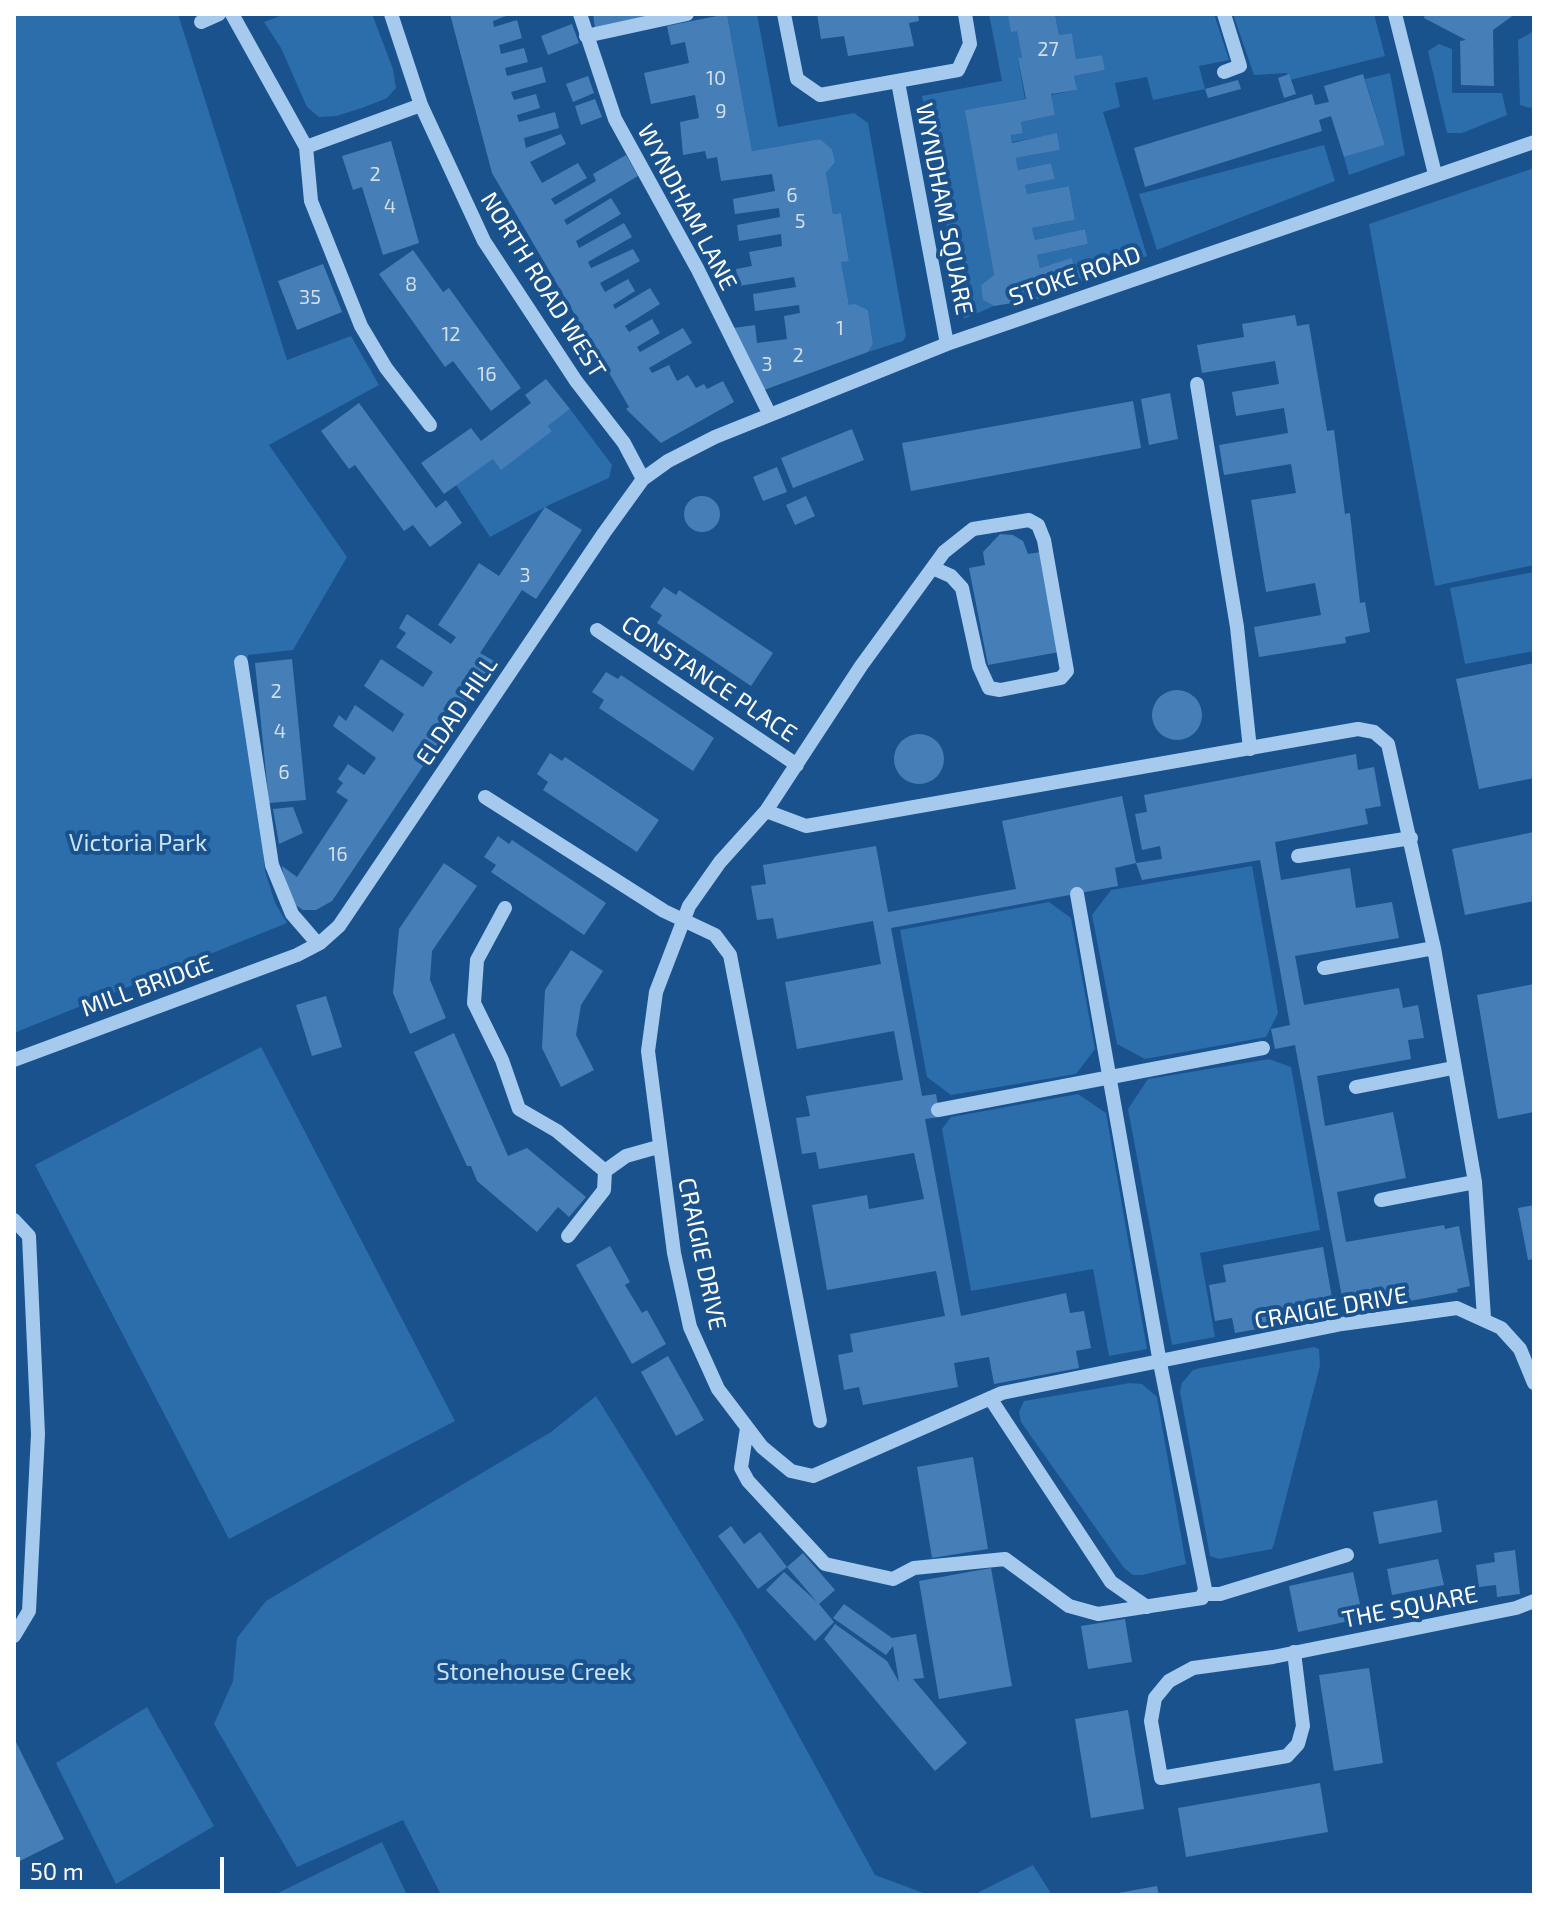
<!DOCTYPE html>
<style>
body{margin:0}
#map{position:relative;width:1548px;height:1909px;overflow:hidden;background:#19528d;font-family:"Exo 2",sans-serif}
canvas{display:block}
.frame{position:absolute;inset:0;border:16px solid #fff;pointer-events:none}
.scale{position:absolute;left:16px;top:1857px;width:208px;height:36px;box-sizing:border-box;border:4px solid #fff;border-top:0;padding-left:10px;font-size:24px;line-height:28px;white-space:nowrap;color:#fff;-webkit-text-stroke:6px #19528d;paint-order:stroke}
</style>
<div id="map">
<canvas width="1548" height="1909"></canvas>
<div class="frame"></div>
<div class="scale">50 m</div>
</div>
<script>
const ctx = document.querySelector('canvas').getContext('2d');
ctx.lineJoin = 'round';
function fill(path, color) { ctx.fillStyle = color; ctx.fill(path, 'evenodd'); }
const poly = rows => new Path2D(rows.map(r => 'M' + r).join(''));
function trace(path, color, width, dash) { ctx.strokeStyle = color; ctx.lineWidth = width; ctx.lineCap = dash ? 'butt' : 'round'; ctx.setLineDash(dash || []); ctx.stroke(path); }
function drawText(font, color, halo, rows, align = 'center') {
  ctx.font = font + ' "Exo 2",sans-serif'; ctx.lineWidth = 8; ctx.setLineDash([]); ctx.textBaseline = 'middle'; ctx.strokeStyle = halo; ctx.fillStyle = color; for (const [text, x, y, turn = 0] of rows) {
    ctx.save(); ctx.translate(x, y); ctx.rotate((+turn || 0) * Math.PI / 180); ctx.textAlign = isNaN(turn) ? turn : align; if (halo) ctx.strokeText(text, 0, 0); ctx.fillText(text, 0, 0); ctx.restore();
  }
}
const green = poly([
 [14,14,178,14,287,360,351,336,379,385,269,445,347,557,293,650,248,655,246,666,265,871,275,903,287,923,14,1033],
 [285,14,372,14,393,69,396,88,387,98,362,108,336,116,319,117,307,107,281,48,264,22],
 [727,14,757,14,778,127,854,113,868,123,906,336,903,341,868,352,873,344,868,310,849,305,841,262,849,260,841,213,833,214,826,173,834,162,832,149,820,139,752,151],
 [989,14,1008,14,1017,31,1022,58,1018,59,1025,99,966,110,994,275,981,285,984,300,994,306,964,319,922,96,1002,81],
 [1055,14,1214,14,1229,60,1199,66,1205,89,1153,100,1147,77,1115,83,1120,107,1103,112,1147,256,1068,287,1065,278,1075,274,1072,259,1040,268,1037,255,1088,244,1085,229,1035,240,1032,228,1075,220,1069,186,1027,194,1025,185,1055,179,1051,163,1018,170,1016,158,1060,150,1057,134,1012,142,1011,135,1023,132,1021,122,1055,115,1051,95,1076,90,1074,76,1105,70,1102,55,1076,59,1072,33,1059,35],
 [1233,14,1374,14,1385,56,1290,80,1287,73,1254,75],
 [1534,31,1534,106,1530,108,1520,105,1518,40],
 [1439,44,1452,49,1452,93,1502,93,1507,115,1462,133,1447,133,1428,51],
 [1390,73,1405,155,1349,175,1344,157,1385,145,1365,79],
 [1324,145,1335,181,1157,250,1139,194],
 [1534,168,1534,565,1435,586,1369,224],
 [570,409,612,465,609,478,551,504,490,537,456,485,493,459,552,431,548,426],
 [1534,572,1534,651,1465,664,1450,588],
 [1252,866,1278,1013,1266,1037,1145,1059,1117,1044,1092,915,1111,890],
 [1049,902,1071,918,1095,1049,1076,1074,951,1095,927,1077,900,930],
 [261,1047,455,1421,229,1539,35,1165],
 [1269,1059,1291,1067,1320,1230,1200,1253,1215,1337,1172,1345,1128,1109,1148,1079],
 [1078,1094,1106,1113,1147,1349,1109,1356,1093,1269,971,1291,942,1129,951,1117],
 [1314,1347,1319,1349,1320,1366,1274,1544,1272,1549,1219,1559,1210,1556,1180,1392,1182,1383,1193,1370,1200,1368],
 [1130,1383,1142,1384,1157,1397,1186,1564,1142,1575,1133,1575,1124,1568,1021,1422,1019,1412,1024,1401],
 [596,1396,741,1630,875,1875,929,1895,441,1895,403,1820,297,1867,214,1724,233,1681,237,1638,266,1601,551,1432],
 [147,1707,214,1826,116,1884,56,1763],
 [382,1842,407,1895,274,1895],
 [1033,1865,1052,1895,973,1895]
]);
const building = poly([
 [450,14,511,14,493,21,494,27,517,20,522,38,499,45,501,54,524,48,528,62,505,68,507,76,542,67,546,82,511,92,514,100,536,94,540,108,517,115,519,122,555,112,559,128,524,138,526,148,561,134,566,144,530,162,542,183,578,163,587,178,551,199,555,205,596,181,593,174,626,155,638,176,564,220,567,225,611,198,621,214,576,241,579,248,624,223,632,237,588,262,591,268,633,249,640,261,600,283,605,292,628,279,635,291,613,305,615,309,650,288,660,304,625,326,629,332,652,319,660,333,637,347,640,352,683,328,692,343,649,368,652,373,669,365,677,381,688,375,696,388,704,384,707,389,723,381,734,402,661,443,626,409,629,407,492,173],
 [593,14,657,14,595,28],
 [727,14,752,151,820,139,832,149,835,162,826,173,833,214,841,213,849,261,841,262,849,305,855,304,868,310,873,344,868,352,764,390,733,328,755,325,757,343,787,339,784,316,800,313,799,305,755,311,753,294,796,287,794,277,739,286,736,269,752,266,749,252,782,246,781,234,739,241,737,225,780,217,779,208,735,214,733,199,775,191,772,174,721,181,717,157,707,159,705,151,683,155,680,122,699,118,695,95,651,104,644,73,689,63,685,42,671,45,667,26],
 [817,14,918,14,919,21,909,23,914,46,848,56,844,36,821,39],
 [1008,14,1055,14,1059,35,1072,33,1076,59,1102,55,1105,70,1074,76,1077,90,1051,94,1055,115,1021,122,1023,133,1011,135,1012,143,1057,133,1060,150,1016,158,1018,170,1051,163,1055,179,1025,185,1027,194,1069,186,1075,220,1032,228,1035,240,1085,229,1088,244,1037,255,1040,268,1072,258,1075,274,1065,278,1068,287,1043,298,994,306,983,300,981,285,994,275,965,110,1026,99,1018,58,1022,58,1017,31,1011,32],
 [1425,14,1515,14,1493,30,1494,86,1461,85,1460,41,1466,40,1424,18],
 [572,24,579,43,548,55,541,36],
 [1289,74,1296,94,1284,98,1278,78],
 [1363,74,1385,145,1344,157,1331,116,1319,120,1322,131,1145,187,1134,148,1312,94,1315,105,1329,102,1324,86],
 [588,76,594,93,573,102,566,84],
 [1238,80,1241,89,1208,98,1205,89],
 [595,99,602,117,581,125,575,106],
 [391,141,419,243,383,255,362,187,353,190,342,156],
 [413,250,443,292,449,288,521,388,491,411,453,361,445,367,379,274],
 [323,264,342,312,297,330,278,281],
 [1295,315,1297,326,1309,324,1327,431,1334,430,1345,514,1350,513,1360,603,1365,602,1370,632,1345,637,1346,643,1259,657,1254,627,1321,615,1315,583,1266,592,1251,500,1296,493,1291,464,1224,475,1219,445,1288,433,1284,408,1236,416,1232,392,1279,384,1275,361,1202,373,1197,345,1244,337,1242,324],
 [546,379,570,409,548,426,552,431,501,470,493,459,444,494,421,463,471,428,481,441,531,403,525,395],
 [1170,393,1178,439,1149,445,1141,399],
 [1133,401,1141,448,911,491,902,443],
 [359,403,436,508,446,500,462,523,430,547,413,525,404,531,355,465,349,469,321,431],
 [852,429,864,460,793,488,781,458],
 [777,467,787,492,763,501,753,477],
 '684 514a18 18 0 1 1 36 0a18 18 0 1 1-36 0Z',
 [806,496,815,516,795,525,786,505],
 [545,507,582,530,536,599,522,590,480,653,494,661,332,901,316,910,303,910,288,900,282,866,297,877,348,800,336,792,343,783,338,779,348,764,364,775,376,758,333,726,339,715,346,721,355,705,393,732,404,714,364,686,381,659,423,687,433,672,396,647,406,633,399,628,407,614,451,644,456,637,438,625,479,563,499,576],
 [1000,534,1013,535,1023,541,1028,554,1041,552,1059,652,988,665,969,568,985,565,983,552],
 [664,587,676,595,679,590,773,653,751,686,657,623,662,615,650,607],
 [292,659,306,800,269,803,255,663],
 [1534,663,1534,778,1479,789,1456,679],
 [606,672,618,679,621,675,714,738,693,771,599,708,604,700,592,692],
 '1152 715a25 25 0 1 1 50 0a25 25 0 1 1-50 0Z',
 '894 759a25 25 0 1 1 50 0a25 25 0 1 1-50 0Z',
 [550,753,562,761,565,757,659,820,637,852,543,790,548,782,537,774],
 [1356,754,1358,770,1374,767,1381,806,1365,809,1368,824,1275,842,1281,880,1350,868,1356,908,1392,902,1399,938,1295,956,1304,1005,1399,988,1403,1008,1418,1005,1424,1038,1408,1040,1411,1059,1317,1076,1325,1126,1393,1112,1406,1178,1337,1192,1346,1242,1444,1225,1445,1229,1459,1226,1470,1286,1457,1289,1458,1292,1345,1313,1295,1045,1275,1049,1271,1029,1290,1025,1260,860,1142,880,1136,863,1162,859,1160,846,1142,850,1135,814,1147,812,1144,795],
 [1122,796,1136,863,1115,868,1118,886,891,928,922,1096,936,1094,940,1117,925,1119,961,1316,1066,1293,1070,1313,1084,1311,1091,1348,1076,1351,1079,1368,994,1384,989,1357,954,1363,958,1387,863,1405,859,1387,844,1390,838,1355,853,1352,850,1334,945,1316,936,1271,827,1290,812,1205,867,1195,869,1209,924,1199,914,1153,819,1169,816,1152,802,1154,796,1118,810,1116,806,1096,903,1080,894,1031,797,1049,785,982,881,964,873,921,777,939,773,918,757,920,751,886,766,884,763,865,876,846,888,912,1016,889,1002,821],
 [293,807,303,833,279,844,273,809],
 [1534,832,1534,901,1465,915,1452,849],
 [498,836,509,844,512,840,606,903,584,935,491,872,496,865,484,857],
 [444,863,477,886,432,951,430,980,446,1018,410,1034,393,993,399,929],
 [571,950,603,971,581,1005,576,1035,594,1070,561,1087,542,1048,545,990],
 [1534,984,1534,1112,1498,1119,1477,995],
 [326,996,342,1047,312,1056,296,1005],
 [454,1033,508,1156,527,1148,586,1197,569,1217,558,1207,537,1232,477,1181,471,1166,467,1166,414,1052],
 [1534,1205,1534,1259,1528,1260,1518,1208],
 [610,1246,630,1282,625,1285,642,1313,647,1310,666,1344,632,1364,576,1265],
 [1323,1247,1335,1315,1235,1333,1232,1318,1215,1321,1209,1285,1226,1282,1223,1265],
 [668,1356,704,1420,676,1436,641,1372],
 [973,1457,988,1549,932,1558,917,1467],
 [1437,1500,1442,1532,1379,1544,1373,1512],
 [731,1526,744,1544,760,1532,787,1567,803,1553,835,1590,819,1604,834,1622,815,1641,766,1590,784,1572,817,1602,787,1567,758,1589,718,1536],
 [1515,1550,1520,1594,1497,1597,1496,1585,1479,1587,1476,1565,1495,1562,1494,1553],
 [1438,1559,1444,1585,1392,1595,1387,1569],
 [991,1568,1012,1686,939,1699,919,1581],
 [1353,1572,1363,1618,1298,1632,1289,1586],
 [844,1604,892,1638,916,1634,924,1678,913,1679,967,1743,935,1771,824,1639,835,1624,887,1661,899,1682,893,1646,886,1655,833,1618],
 [1125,1619,1132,1662,1088,1669,1081,1626],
 [1369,1668,1383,1763,1334,1771,1319,1675],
 [1128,1710,1144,1809,1091,1818,1075,1719],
 [14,1738,64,1839,14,1864],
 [1320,1783,1328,1832,1186,1857,1178,1808],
 [1157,1886,1159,1895,1118,1895,1118,1893]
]);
const minor = poly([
 [232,14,306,147,311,201,361,326,386,368,430,425],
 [391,14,421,105,484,241,576,381,624,443,643,479],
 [580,14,615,119,697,268,770,415],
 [784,14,797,79,820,95,958,70,970,44,965,14],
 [1395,14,1435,174],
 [201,22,219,14],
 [586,36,687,14],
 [1224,72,1240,66,1224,14],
 [898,82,947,344],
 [306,147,421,105],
 [1197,384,1237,627,1250,749],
 [933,568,951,576,962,588,979,666,989,688,1000,690,1061,678,1067,671,1044,540,1038,525,1029,520,973,529,944,552,861,666,766,811,720,862,689,906,656,992,648,1051,674,1253,690,1327,718,1389,762,1447,791,1471,813,1476,1002,1393,1342,1324,1457,1308,1501,1328,1520,1349,1534,1383],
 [597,630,797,765],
 [241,662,272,865,292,914,318,944],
 [485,797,664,911,715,935,730,955,820,1421],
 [766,811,806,826,1358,729,1374,732,1388,744,1434,948,1475,1182,1484,1318],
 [1298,856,1411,838],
 [505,908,477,960,474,1003,502,1060,519,1109,557,1131,605,1171,626,1156,658,1147],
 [1324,968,1434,948],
 [14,1060,297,955,320,943,339,926,604,533,643,479,668,461,715,437,947,344,1534,142],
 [1356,1087,1453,1068],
 [938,1110,1263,1048],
 [1381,1200,1475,1182],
 [14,1220,29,1236,38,1434,29,1611,14,1636],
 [568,1236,604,1190,605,1171],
 [990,1398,1111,1582,1147,1607],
 [747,1428,741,1468,748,1481,825,1564,893,1579,914,1568,1005,1559,1069,1606,1098,1614,1202,1598,1205,1589,1160,1363,1077,894],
 [1203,1594,1220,1594,1347,1555],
 [1294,1652,1303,1726,1298,1744,1287,1756,1161,1778,1151,1721,1155,1698,1169,1681,1193,1668,1273,1657,1516,1608,1534,1601]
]);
const numberNames = [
 ["27",1048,49],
 ["10",716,78],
 ["9",721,111],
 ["2",375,174],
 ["6",792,195],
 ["4",390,206],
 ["5",800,221],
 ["8",411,284],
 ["35",310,297],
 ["1",840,328],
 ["12",451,334],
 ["2",798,355],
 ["3",767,364],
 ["16",487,374],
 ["3",525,575],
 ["2",276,691],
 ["4",280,731],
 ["6",284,772],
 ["16",338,854]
];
const streetNames = [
 ["WYNDHAM LANE",687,207,62],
 ["WYNDHAM SQUARE",944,209,79],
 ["STOKE ROAD",1075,276,-19],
 ["NORTH ROAD WEST",543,285,58],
 ["CONSTANCE PLACE",709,679,34],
 ["ELDAD HILL",457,711,-56],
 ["MILL BRIDGE",147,986,-20],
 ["CRAIGIE DRIVE",702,1254,78],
 ["CRAIGIE DRIVE",1331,1308,-10],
 ["THE SQUARE",1410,1607,-11]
];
const parkNames = [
 ["Victoria Park",138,843],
 ["Stonehouse Creek",534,1672]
];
fill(green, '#2c6dac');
fill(building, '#467fb8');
trace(minor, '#a5caee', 14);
drawText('20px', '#d1dfed', null, numberNames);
drawText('24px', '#fff', '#19528d', streetNames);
drawText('24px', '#cbe3fa', '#19528d', parkNames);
</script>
